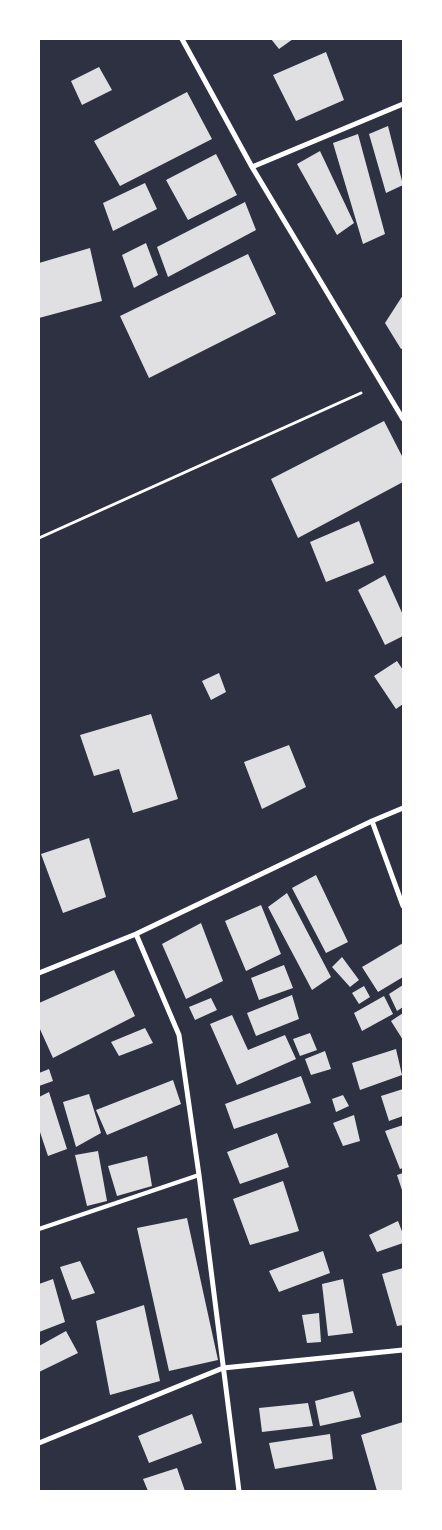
<!DOCTYPE html>
<style>
body{margin:0}
#map{position:relative;width:442px;height:1530px;overflow:hidden;background:#2d3142;font-family:Quicksand,sans-serif}
canvas{display:block}
.frame{position:absolute;inset:0;border:40px solid #fff;pointer-events:none}
</style>
<div id="map">
<canvas width="442" height="1530"></canvas>
<div class="frame"></div>
</div>
<script>
const ctx = document.querySelector('canvas').getContext('2d');
ctx.lineJoin = 'round';
function fill(path, color) { ctx.fillStyle = color; ctx.fill(path, 'evenodd'); }
const poly = rows => new Path2D(rows.map(r => 'M' + r).join(''));
function trace(path, color, width, dash) { ctx.strokeStyle = color; ctx.lineWidth = width; ctx.lineCap = dash ? 'butt' : 'round'; ctx.setLineDash(dash || []); ctx.stroke(path); }
const building = poly([
 [271,39,293,39,279,49],
 [326,52,344,100,296,121,273,75],
 [99,67,112,90,82,105,71,81],
 [187,92,212,139,120,186,94,141],
 [388,126,403,185,386,193,369,134],
 [358,134,385,234,363,244,333,143],
 [320,151,354,223,337,235,297,164],
 [216,154,237,195,188,220,166,180],
 [145,183,157,209,113,231,103,203],
 [245,202,256,230,168,277,157,247],
 [146,243,158,275,134,288,122,255],
 [90,248,102,301,39,318,39,263],
 [248,254,276,314,149,378,120,316],
 [403,295,403,348,401,349,385,323],
 [384,421,403,458,403,482,298,538,271,479],
 [359,521,374,563,326,582,310,542],
 [385,575,403,615,403,636,385,645,358,590],
 [397,661,403,670,403,704,396,709,374,676],
 [219,673,226,692,211,700,202,681],
 [151,714,178,799,133,813,119,769,94,776,80,735],
 [289,745,306,787,262,809,244,762],
 [89,838,106,897,63,913,41,854],
 [316,875,348,942,326,953,292,888],
 [287,893,331,977,312,990,268,907],
 [261,905,281,954,246,971,225,921],
 [201,923,223,981,186,999,162,944],
 [403,943,403,977,378,992,362,967],
 [342,957,359,980,350,987,332,967],
 [284,965,293,988,259,1000,251,978],
 [114,970,135,1016,53,1058,39,1027,39,1003],
 [403,985,403,1007,397,1011,389,994],
 [364,986,370,997,359,1004,352,993],
 [292,995,299,1019,256,1036,247,1013],
 [384,996,393,1014,362,1031,354,1013],
 [211,998,217,1010,195,1020,189,1007],
 [403,1013,403,1040,391,1021],
 [232,1015,248,1050,285,1035,296,1059,237,1085,210,1024],
 [145,1028,153,1043,119,1056,111,1042],
 [310,1033,317,1050,300,1056,293,1039],
 [396,1049,402,1075,360,1090,352,1063],
 [325,1051,331,1069,311,1075,305,1059],
 [49,1069,53,1081,39,1086,39,1073],
 [301,1076,311,1103,234,1129,225,1104],
 [173,1080,181,1104,107,1135,96,1110],
 [403,1089,403,1116,389,1121,381,1096],
 [49,1092,67,1149,48,1156,39,1129,39,1097],
 [89,1094,101,1133,76,1147,63,1102],
 [343,1095,349,1106,336,1112,332,1099],
 [354,1115,360,1141,343,1146,333,1123],
 [403,1125,403,1168,400,1169,385,1131],
 [277,1133,289,1167,240,1184,227,1152],
 [98,1151,107,1201,87,1206,75,1155],
 [147,1156,152,1186,117,1196,108,1166],
 [403,1173,403,1193,397,1175],
 [283,1181,299,1231,250,1245,233,1199],
 [187,1218,218,1360,169,1371,137,1228],
 [398,1221,403,1234,403,1243,377,1252,369,1235],
 [323,1251,330,1273,279,1292,269,1271],
 [80,1261,95,1293,72,1300,60,1267],
 [403,1268,403,1325,397,1326,382,1274],
 [53,1279,65,1322,39,1332,39,1284],
 [343,1279,353,1333,328,1336,322,1284],
 [144,1305,160,1381,110,1395,96,1321],
 [319,1313,321,1342,307,1343,302,1315],
 [66,1331,78,1353,39,1372,39,1346],
 [353,1391,361,1417,320,1426,315,1401],
 [308,1403,313,1426,262,1432,259,1408],
 [192,1414,202,1443,149,1463,138,1436],
 [403,1422,403,1491,377,1491,361,1435],
 [330,1434,333,1459,275,1469,269,1443],
 [177,1468,185,1491,148,1491,143,1479]
]);
const path = poly([
 [39,538,361,393]
]);
const service = poly([
 [39,1229,199,1175]
]);
const minor = poly([
 [182,39,252,167,403,419],
 [252,167,403,104],
 [372,821,403,906],
 [136,934,179,1035,199,1175,239,1491],
 [39,973,136,934,372,821,403,808],
 [39,1443,223,1368,403,1350]
]);
fill(building, '#e0e0e3');
trace(path, '#fff', 3);
trace(service, '#fff', 4);
trace(minor, '#fff', 5);
</script>
